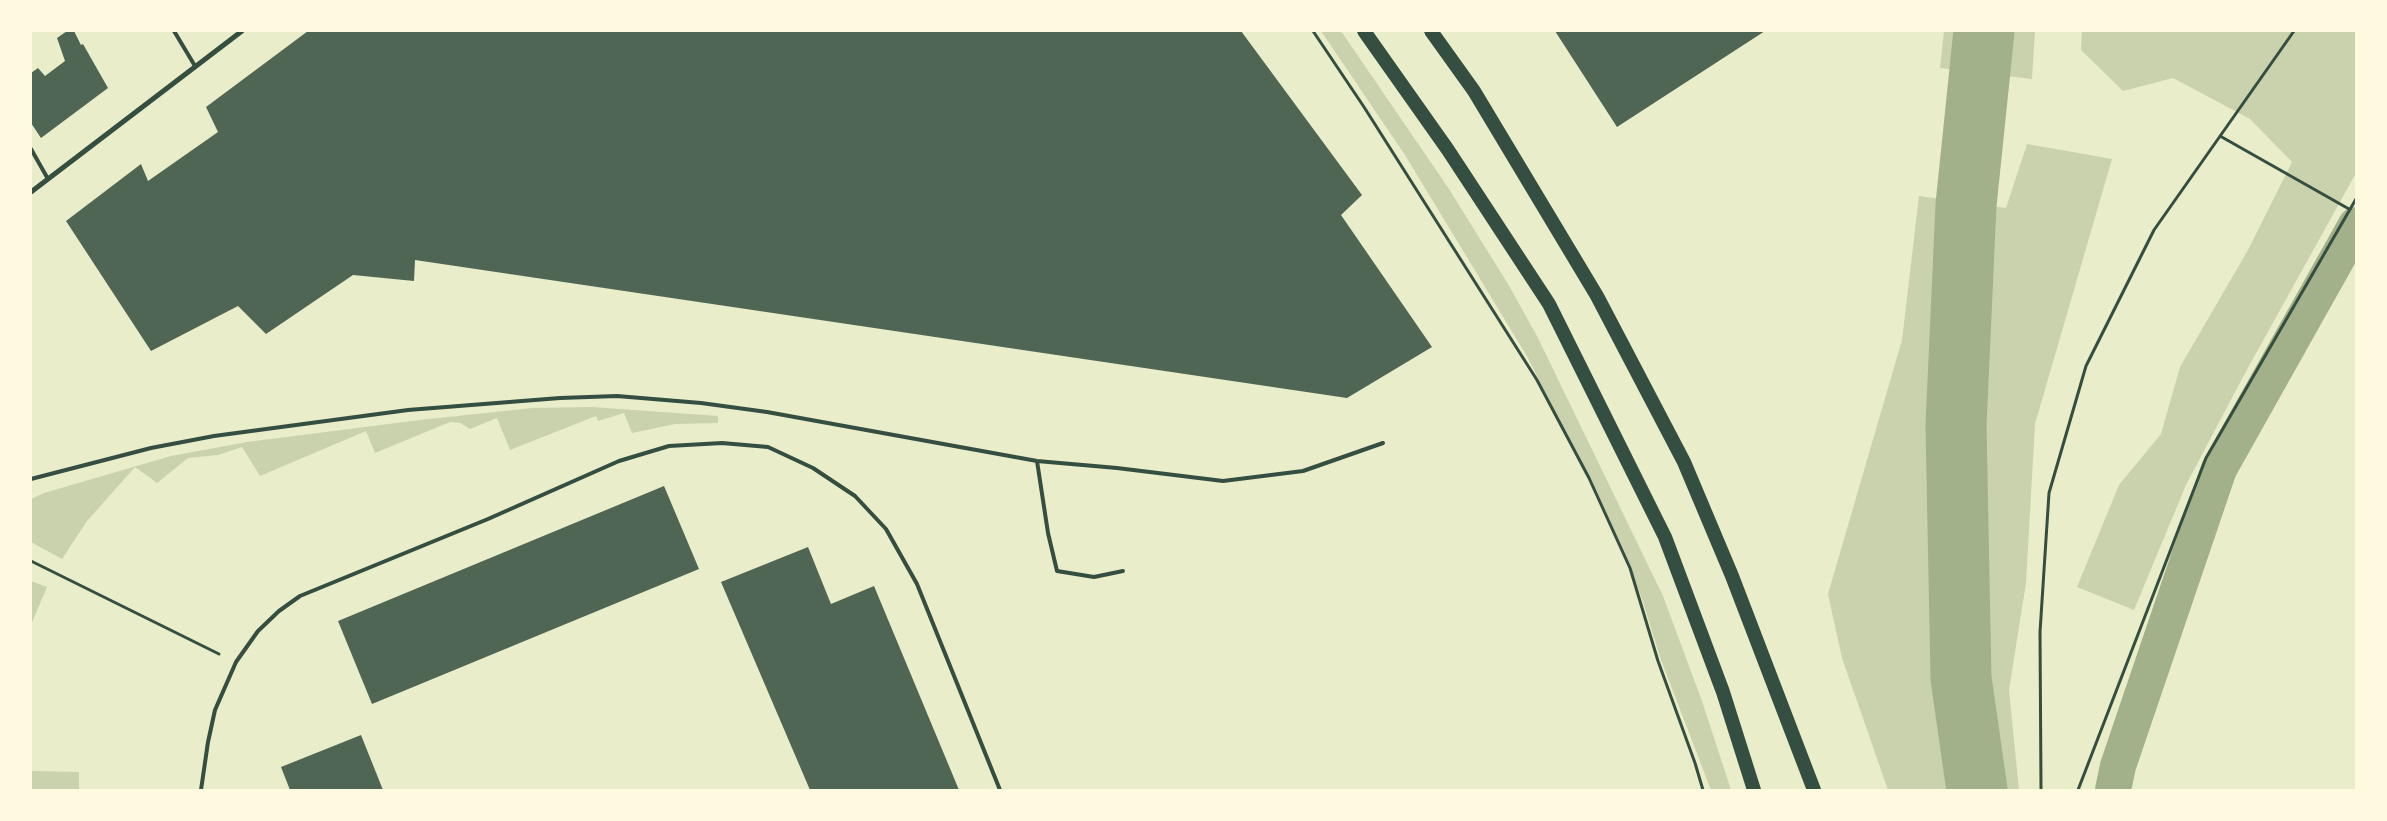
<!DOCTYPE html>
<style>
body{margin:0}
#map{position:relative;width:2387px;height:821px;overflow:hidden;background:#e9edc9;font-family:"Open Sans",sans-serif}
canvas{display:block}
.frame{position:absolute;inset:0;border:32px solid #fefae0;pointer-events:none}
</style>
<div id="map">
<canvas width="2387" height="821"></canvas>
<div class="frame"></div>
</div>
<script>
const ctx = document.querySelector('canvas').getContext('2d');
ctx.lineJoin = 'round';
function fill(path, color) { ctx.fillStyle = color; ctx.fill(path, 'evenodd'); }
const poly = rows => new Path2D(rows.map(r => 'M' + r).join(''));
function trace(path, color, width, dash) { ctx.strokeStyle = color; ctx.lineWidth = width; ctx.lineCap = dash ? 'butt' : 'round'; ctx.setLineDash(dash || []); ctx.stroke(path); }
const green = poly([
 [1321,31,1341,31,1449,189,1508,284,1537,336,1663,596,1702,701,1731,790,1711,790,1661,660,1642,599,1618,539,1528,358,1405,155],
 [1944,31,2035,31,2032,79,1940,68],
 [2082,31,2356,31,2356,173,2244,375,2186,485,2134,610,2077,587,2119,485,2161,434,2180,367,2248,250,2292,162,2250,119,2173,78,2123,91,2081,50],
 [2027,144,2112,159,2035,424,2026,583,2009,690,2019,790,1888,790,1842,658,1828,594,1902,340,1919,196,2006,208],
 [592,407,718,416,718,423,675,424,632,433,624,413,598,421,596,416,510,450,497,418,470,429,460,423,450,422,375,453,366,431,260,476,242,447,218,455,188,458,157,483,135,467,87,521,62,559,31,542,31,499,44,493,171,456,247,442,420,420,532,408],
 [31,581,47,587,31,625],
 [31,771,79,772,79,790,31,790]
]);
const canal = poly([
 [2113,790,2118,766,2219,469,2356,225]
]);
const river = poly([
 [1977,790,1961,678,1956,425,1966,205,1984,31]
]);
const building = poly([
 [67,31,74,31,81,45,83,44,108,88,41,138,31,123,31,73,38,68,45,76,65,61,57,38],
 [308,31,1241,31,1362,195,1341,215,1432,347,1347,398,415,260,414,281,353,275,266,334,238,306,151,351,66,221,141,164,148,181,218,132,206,107],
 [1555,31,1765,31,1617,127],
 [664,486,699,569,372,704,338,621],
 [808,547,831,604,874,586,959,790,810,790,721,582],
 [361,735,383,790,290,790,281,767]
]);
const path = poly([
 [1313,31,1364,107,1537,380,1589,478,1630,568,1658,661,1695,763,1703,790],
 [2220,136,2349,209],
 [31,561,219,654],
 [2041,790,2040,632,2049,493,2086,366,2154,230,2294,31],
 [2078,790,2206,458,2356,199]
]);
const service = poly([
 [174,31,195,66],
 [31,149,48,179],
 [1037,461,1048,533,1057,571,1094,577,1123,571],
 [31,479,151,448,214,436,408,410,560,398,617,396,701,403,767,412,1037,461,1117,468,1223,481,1303,471,1383,443],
 [201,790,208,742,215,710,236,662,258,631,279,611,300,596,488,519,619,461,669,446,722,443,768,447,813,468,855,496,886,529,917,584,1000,790]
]);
const minor = poly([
 [31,192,242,31]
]);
const trunk = poly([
 [1364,31,1448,150,1549,304,1665,537,1723,692,1754,790],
 [1431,31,1474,91,1597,296,1684,462,1732,576,1814,790]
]);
fill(green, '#cad2ad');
trace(canal, '#a3b18a', 36);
trace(river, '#a3b18a', 61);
fill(building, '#4f6655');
trace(path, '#344e41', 3);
trace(service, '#344e41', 4);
trace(minor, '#344e41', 5);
trace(trunk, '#344e41', 14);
</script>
